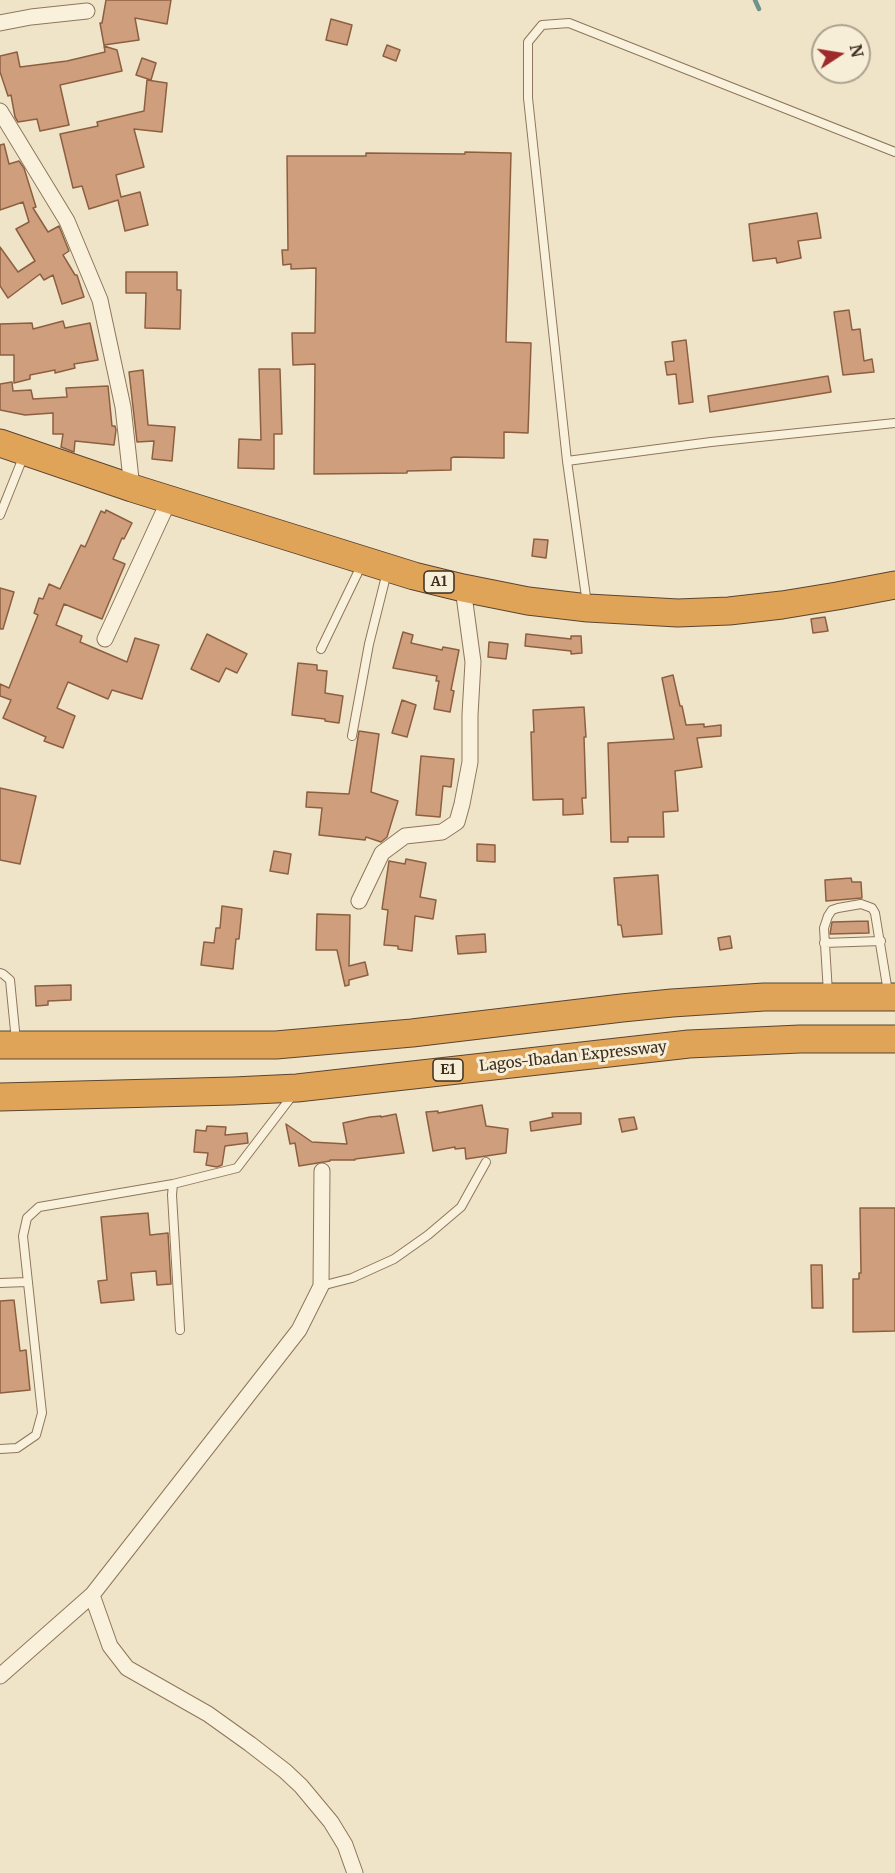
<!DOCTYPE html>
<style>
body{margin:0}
#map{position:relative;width:895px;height:1873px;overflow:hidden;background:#f0e4c8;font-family:Merriweather,serif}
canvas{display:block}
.north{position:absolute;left:811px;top:24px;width:60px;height:60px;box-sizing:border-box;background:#f7eed8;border:2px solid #ada18e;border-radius:50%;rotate:78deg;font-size:16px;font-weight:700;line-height:24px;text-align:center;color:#3d2e20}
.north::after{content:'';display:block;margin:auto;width:21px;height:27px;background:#9e2a2b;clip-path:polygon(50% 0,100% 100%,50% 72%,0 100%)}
</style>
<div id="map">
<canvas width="895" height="1873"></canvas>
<div class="north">N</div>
</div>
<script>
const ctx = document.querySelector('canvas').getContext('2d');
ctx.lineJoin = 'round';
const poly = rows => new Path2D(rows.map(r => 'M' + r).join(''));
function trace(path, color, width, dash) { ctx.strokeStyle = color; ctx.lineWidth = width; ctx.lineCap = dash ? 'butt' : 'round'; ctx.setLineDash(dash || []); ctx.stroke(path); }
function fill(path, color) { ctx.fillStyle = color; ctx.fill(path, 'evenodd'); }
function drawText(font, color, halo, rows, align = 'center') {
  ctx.font = font + ' Merriweather,serif'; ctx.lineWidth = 6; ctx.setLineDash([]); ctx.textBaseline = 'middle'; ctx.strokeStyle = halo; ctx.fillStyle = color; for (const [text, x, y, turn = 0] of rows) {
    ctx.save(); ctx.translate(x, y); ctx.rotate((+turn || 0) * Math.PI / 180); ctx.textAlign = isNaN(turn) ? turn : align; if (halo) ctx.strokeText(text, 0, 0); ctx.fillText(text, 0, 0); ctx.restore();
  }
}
const stream = poly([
 [755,0,759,9]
]);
const building = poly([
 [106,0,171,0,167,24,135,18,139,40,104,45,100,23,102,23,106,0],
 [331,19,352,25,347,45,326,40,331,19],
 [387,45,400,50,396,61,383,56,387,45],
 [104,46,117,50,122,71,60,85,69,125,40,131,37,119,18,122,15,117,11,95,8,96,0,72,0,56,17,52,20,67,67,61,105,52,104,46],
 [142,58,156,63,151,80,136,75,142,58],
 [147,80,167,83,162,132,134,129,144,167,116,175,121,197,140,192,148,225,125,231,118,200,89,209,82,186,73,188,60,134,98,126,97,122,144,111,147,80],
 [4,144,9,164,19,161,24,168,36,207,33,208,48,232,59,226,69,251,63,255,75,275,77,275,84,297,62,304,53,275,44,280,40,274,8,298,0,286,0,247,18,272,35,261,16,229,29,222,23,202,0,210,0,145,4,144],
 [465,152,511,153,506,342,531,343,528,433,504,432,504,458,454,457,451,458,451,470,407,471,407,473,314,474,315,364,293,365,292,333,315,333,316,268,291,269,291,264,283,265,282,250,288,250,287,156,366,156,366,153,465,154,465,152],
 [817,213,821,238,798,241,801,258,777,263,776,258,753,261,749,224,817,213],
 [126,272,177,272,177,290,181,290,180,329,145,328,146,293,126,293,126,272],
 [849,310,852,330,860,329,864,361,872,359,874,372,843,375,834,312,849,310],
 [63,321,65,328,90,323,98,360,74,364,75,368,55,373,55,370,30,375,30,379,14,383,14,355,0,355,0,324,32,323,33,329,63,321],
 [686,340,693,402,679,404,676,374,667,375,665,362,674,361,672,342,686,340],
 [259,369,280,369,282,434,274,434,274,469,238,468,239,439,261,440,259,369],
 [143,370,148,425,175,427,172,461,152,459,154,441,137,442,129,372,143,370],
 [828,376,831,392,710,412,708,396,828,376],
 [12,382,13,391,31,390,33,399,67,397,66,388,108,386,112,426,115,426,116,430,114,445,75,441,74,452,61,447,63,434,53,434,53,413,25,415,0,410,0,384,12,382],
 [106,510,132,523,124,539,122,538,113,559,125,564,102,619,64,604,56,625,82,636,80,642,127,662,135,638,159,645,142,699,112,690,108,699,68,682,57,708,75,716,63,748,44,741,46,737,3,718,11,700,0,696,0,684,9,688,38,615,34,613,39,598,43,599,49,584,60,589,81,545,85,547,101,511,105,513,106,510],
 [534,539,548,540,546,558,532,556,534,539],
 [0,588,14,592,3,629,0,629,0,588],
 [825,617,828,631,813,633,811,619,825,617],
 [403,632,413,635,411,643,442,650,443,647,459,650,451,690,454,691,450,712,434,709,439,681,436,681,437,676,393,668,403,632],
 [207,634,247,654,237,673,226,668,219,682,191,669,207,634],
 [526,634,571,639,571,636,581,636,582,653,571,654,571,651,525,646,526,634],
 [489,642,508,644,506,659,488,657,489,642],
 [298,663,317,665,317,670,327,671,325,693,343,696,339,723,325,721,325,719,292,715,298,663],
 [673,675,680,706,682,706,686,725,704,724,704,727,721,725,721,736,697,738,702,767,675,771,678,811,663,812,664,837,628,837,628,842,611,842,608,743,674,739,662,678,673,675],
 [402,700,416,705,407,737,392,733,402,700],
 [584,707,586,737,584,737,586,798,582,798,583,814,563,815,563,799,533,800,531,732,534,732,533,710,584,707],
 [359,731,379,734,371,792,398,801,387,837,381,842,366,837,365,840,319,835,322,808,306,807,307,792,349,794,359,731],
 [421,756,454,759,451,787,443,786,440,817,416,815,421,756],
 [0,788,36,796,20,864,0,860,0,788],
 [477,844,495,845,495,862,477,861,477,844],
 [274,851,291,854,288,874,270,871,274,851],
 [406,859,426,863,420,897,436,900,433,919,415,916,412,951,398,949,398,946,384,945,388,910,382,909,389,861,405,864,406,859],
 [658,875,662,934,623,937,621,925,618,925,614,878,658,875],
 [851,878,852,882,861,882,862,898,826,901,825,880,851,878],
 [222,906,242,909,239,939,236,939,233,969,201,965,204,942,214,943,216,928,220,928,222,906],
 [317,914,350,915,349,966,365,962,368,975,349,980,349,985,345,986,337,950,316,950,317,914],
 [868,921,869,933,830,934,832,922,868,921],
 [485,934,486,952,458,954,456,936,485,934],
 [730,936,732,948,720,950,718,938,730,936],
 [71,985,71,1000,48,1001,48,1005,36,1006,35,986,71,985],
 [482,1105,486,1126,508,1129,506,1153,466,1159,465,1148,455,1149,455,1147,433,1151,426,1112,438,1111,438,1113,482,1105],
 [552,1113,581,1113,581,1124,531,1131,530,1122,553,1117,552,1113],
 [396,1114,404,1153,355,1159,355,1160,330,1160,330,1161,299,1166,295,1143,290,1144,286,1124,312,1142,347,1144,343,1123,370,1117,381,1116,381,1117,396,1114],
 [634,1117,637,1129,622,1132,619,1119,634,1117],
 [207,1126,226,1127,225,1135,247,1133,248,1143,225,1146,222,1165,217,1167,206,1165,208,1153,194,1152,196,1130,206,1131,207,1126],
 [860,1208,895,1208,895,1331,853,1332,853,1279,859,1279,859,1273,861,1273,860,1208],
 [148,1213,150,1235,168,1233,171,1284,157,1285,156,1271,131,1273,134,1300,101,1303,98,1281,107,1280,101,1217,148,1213],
 [811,1265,822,1265,823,1308,812,1308,811,1265],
 [14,1300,20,1351,26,1350,30,1390,0,1393,0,1301,14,1300]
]);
const lane = poly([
 [567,461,711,442,895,423],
 [0,515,24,455],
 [587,604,567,461,528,98,528,42,542,25,569,23,895,152],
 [321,649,362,564],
 [352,736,369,644,387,572],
 [824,943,881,941],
 [0,973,3,974,10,980,16,1041],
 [828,993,824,928,828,916,832,910,838,908,861,904,872,908,875,913,888,992],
 [173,1184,172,1195,180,1330],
 [0,1283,27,1282],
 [321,1286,352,1278,394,1259,428,1235,461,1207,486,1162],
 [0,1449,17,1448,36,1435,42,1413,23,1236,27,1218,39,1207,173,1184,237,1168,292,1096]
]);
const street = poly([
 [0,23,31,17,87,11],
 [0,111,67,221,100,300,123,407,132,488],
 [105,639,170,498],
 [359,901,382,853,405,836,442,832,457,822,462,804,470,762,470,715,473,662,463,588],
 [92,1595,110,1646,127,1668,208,1714,250,1744,285,1771,301,1786,331,1822,345,1845,355,1873],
 [0,1676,92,1595,299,1330,321,1286,322,1171]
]);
const highway = poly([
 [0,443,132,488,414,576,463,588,528,601,588,608,678,613,729,611,782,605,837,596,895,585],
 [0,1045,276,1045,412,1033,622,1008,672,1003,764,997,895,997],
 [0,1097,233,1091,297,1088,689,1044,800,1039,895,1039]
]);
const shields = [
 [439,582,30],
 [448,1070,30]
];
const shieldNames = [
 ["A1",439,582],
 ["E1",448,1070]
];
const streetNames = [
 ["Lagos-Ibadan Expressway",573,1057,-6]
];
trace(stream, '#6f938a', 4.5);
fill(building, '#cf9f7d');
trace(building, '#8d5f41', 1.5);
trace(lane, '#8d765c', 10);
trace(street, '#8d765c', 17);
trace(highway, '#5b4430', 29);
trace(lane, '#faf1dc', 8);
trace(street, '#faf1dc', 15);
trace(highway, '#e0a458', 27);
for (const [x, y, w] of shields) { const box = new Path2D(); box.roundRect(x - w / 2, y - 11, w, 22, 4.5); ctx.fillStyle = '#f7eed8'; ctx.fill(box); trace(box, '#3d2e20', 1.5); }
drawText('bold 14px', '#3d2e20', null, shieldNames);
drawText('15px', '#3d2e20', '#f7eed8', streetNames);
</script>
